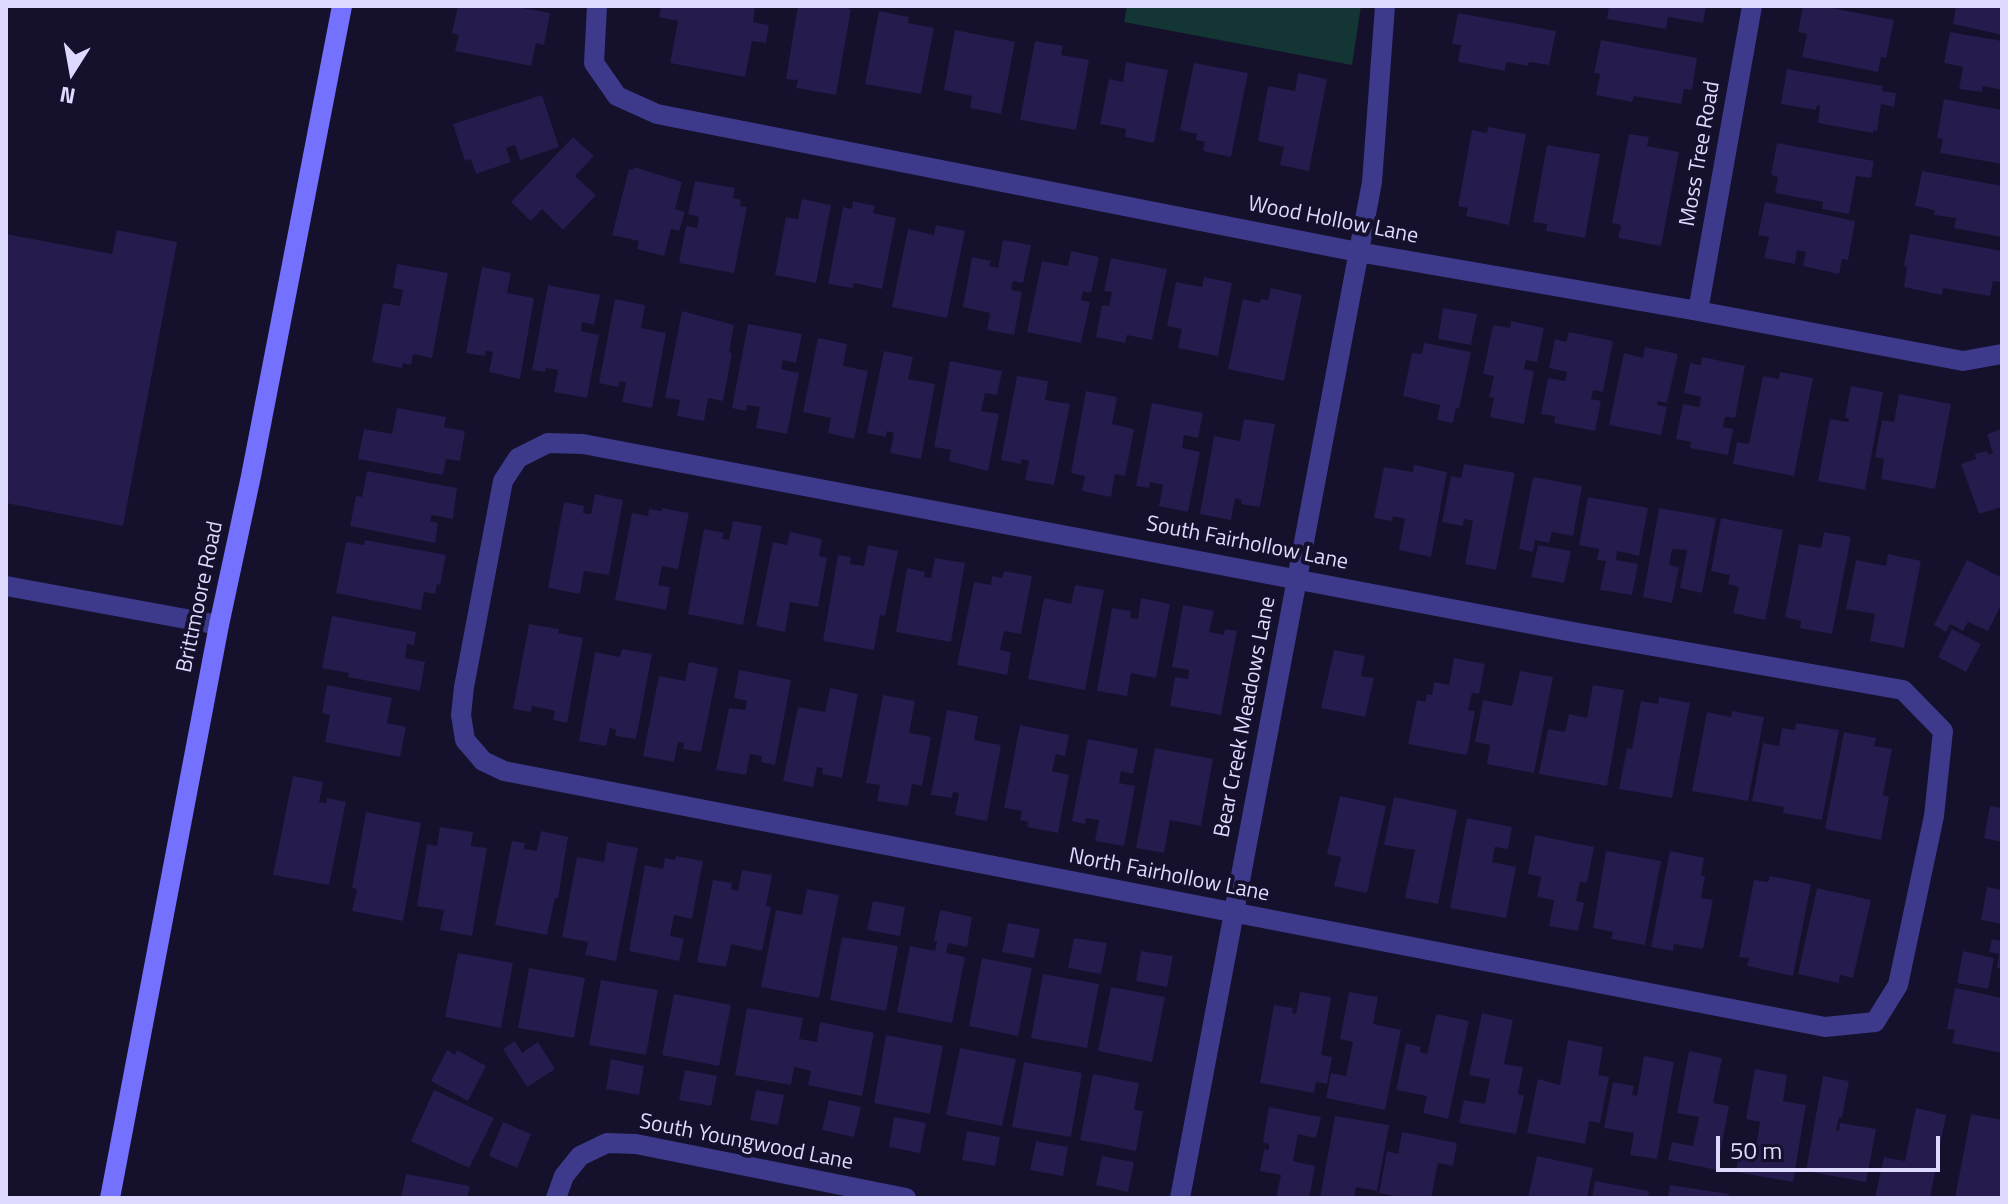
<!DOCTYPE html>
<style>
body{margin:0}
#map{position:relative;width:2008px;height:1204px;overflow:hidden;background:#15102b;font-family:"Titillium Web",sans-serif}
canvas{display:block}
.frame{position:absolute;inset:0;border:8px solid #dedaff;pointer-events:none}
.north{position:absolute;left:32px;top:32px;width:80px;height:80px;-webkit-text-stroke:6px #15102b;paint-order:stroke;rotate:191deg;font-size:22px;font-weight:700;line-height:32px;text-align:center;color:#dedaff}
.north::after{content:'';display:block;margin:auto;width:28px;height:36px;background:#dedaff;clip-path:polygon(50% 0,100% 100%,50% 72%,0 100%)}
.scale{position:absolute;left:1716px;top:1136px;width:224px;height:36px;box-sizing:border-box;border:4px solid #dedaff;border-top:0;padding-left:10px;font-size:24px;line-height:28px;white-space:nowrap;color:#dedaff;-webkit-text-stroke:6px #15102b;paint-order:stroke}
</style>
<div id="map">
<canvas width="2008" height="1204"></canvas>
<div class="frame"></div>
<div class="north">N</div>
<div class="scale">50 m</div>
</div>
<script>
const ctx = document.querySelector('canvas').getContext('2d');
ctx.lineJoin = 'round';
function fill(path, color) { ctx.fillStyle = color; ctx.fill(path, 'evenodd'); }
const poly = rows => new Path2D(rows.map(r => 'M' + r).join(''));
function trace(path, color, width, dash) { ctx.strokeStyle = color; ctx.lineWidth = width; ctx.lineCap = dash ? 'butt' : 'round'; ctx.setLineDash(dash || []); ctx.stroke(path); }
function drawText(font, color, halo, rows, align = 'center') {
  ctx.font = font + ' "Titillium Web",sans-serif'; ctx.lineWidth = 8; ctx.setLineDash([]); ctx.textBaseline = 'middle'; ctx.strokeStyle = halo; ctx.fillStyle = color; for (const [text, x, y, turn = 0] of rows) {
    ctx.save(); ctx.translate(x, y); ctx.rotate((+turn || 0) * Math.PI / 180); ctx.textAlign = isNaN(turn) ? turn : align; if (halo) ctx.strokeText(text, 0, 0); ctx.fillText(text, 0, 0); ctx.restore();
  }
}
const green = poly([
 [1127,6,1361,6,1352,65,1124,22]
]);
const building = poly([
 [458,6,512,6,550,13,544,45,536,43,531,66,455,51,459,35,452,33],
 [661,6,755,6,753,22,769,25,766,43,752,41,745,77,670,63,678,21,659,17],
 [798,6,833,6,851,9,836,95,796,88,798,80,786,79],
 [1609,6,1706,6,1703,23,1668,17,1666,29,1607,19],
 [1803,6,1821,6,1894,20,1886,58,1881,57,1878,72,1802,57,1807,34,1798,32],
 [1956,6,2002,6,2002,35,1953,24],
 [879,11,909,17,908,23,934,28,921,94,865,84],
 [1458,13,1556,31,1549,65,1529,62,1528,66,1506,62,1505,71,1458,62,1461,45,1452,44],
 [955,30,1015,42,1001,114,970,108,972,96,944,90],
 [1950,32,2002,41,2002,90,1983,86,1982,92,1959,89,1963,67,1944,63],
 [1601,40,1697,58,1692,90,1684,89,1681,104,1634,96,1632,102,1596,95,1600,74,1594,73],
 [1035,41,1063,46,1061,55,1089,60,1076,130,1020,120],
 [1126,62,1168,70,1154,143,1125,137,1126,129,1100,124,1109,79,1123,82],
 [1194,63,1248,73,1231,157,1203,151,1205,142,1196,140,1197,134,1180,130],
 [1787,69,1883,86,1882,91,1896,93,1894,107,1881,104,1877,131,1873,130,1873,133,1818,123,1820,106,1817,105,1816,110,1781,104],
 [1298,73,1327,79,1309,171,1280,165,1284,147,1258,141,1268,86,1295,91],
 [542,95,559,147,520,160,515,145,506,148,511,162,476,174,471,159,465,161,453,124],
 [1944,99,2002,110,2002,164,1940,153,1943,139,1937,138],
 [1488,127,1526,134,1509,225,1466,216,1468,208,1458,206,1472,130,1487,133],
 [1629,134,1649,137,1647,146,1679,152,1661,246,1618,238,1621,225,1612,223],
 [573,137,594,156,575,176,596,195,563,230,542,209,531,221,511,202],
 [1777,143,1874,161,1871,178,1856,176,1849,214,1822,209,1823,202,1775,193,1778,177,1771,175],
 [1547,145,1600,154,1585,238,1546,231,1547,224,1533,222],
 [634,167,682,182,675,209,685,212,679,231,671,229,664,256,637,249,639,241,612,235,629,169,633,170],
 [1922,171,2002,186,2002,237,1954,228,1956,218,1934,215,1935,210,1915,206],
 [695,181,735,188,733,198,741,200,740,206,747,207,734,273,679,263,686,226,697,228,699,217,688,214],
 [802,199,831,205,816,283,775,275,786,217,798,219],
 [853,201,875,206,873,213,896,218,882,289,854,283,853,288,828,284,843,207,852,209],
 [1765,202,1855,221,1848,260,1842,259,1839,274,1803,266,1806,252,1797,250,1795,264,1764,258,1769,237,1758,235],
 [936,225,965,231,947,318,892,307,908,229,934,235],
 [117,230,177,242,123,526,6,503,6,234,112,254],
 [1910,234,2002,251,2000,282,1993,281,1990,296,1943,288,1942,295,1904,287,1907,267,1904,266],
 [1003,240,1031,245,1023,283,1013,281,1011,290,1022,292,1014,335,987,330,990,313,963,307,972,257,991,261,989,266,998,268],
 [1071,251,1099,257,1091,293,1083,291,1081,300,1090,302,1081,343,1027,332,1042,261,1068,266],
 [1111,258,1167,269,1152,340,1127,335,1125,343,1096,337,1102,305,1109,306,1112,292,1104,291],
 [397,264,448,273,432,358,413,354,411,365,403,363,402,368,372,362,383,303,400,306,403,290,393,288],
 [482,267,511,273,507,293,534,298,520,379,489,372,493,352,486,351,485,356,466,353],
 [1204,277,1232,283,1218,356,1178,348,1182,329,1167,326,1176,282,1202,287],
 [548,285,600,295,594,325,582,322,581,331,599,335,587,398,554,392,558,370,546,368,545,372,532,370],
 [1271,288,1302,295,1284,381,1228,369,1243,299,1260,303,1261,299,1268,300],
 [615,299,645,305,641,328,666,333,652,408,622,402,626,382,620,381,618,387,599,383],
 [1443,308,1477,314,1471,345,1438,339],
 [682,311,734,325,729,352,732,353,723,401,708,398,704,421,677,416,680,400,665,398],
 [1511,321,1544,328,1537,362,1526,360,1524,369,1534,371,1524,424,1490,417,1494,398,1489,397,1494,376,1483,374,1493,325,1510,328],
 [748,324,802,334,796,363,783,360,781,369,799,373,787,434,756,428,760,407,747,405,746,411,732,408],
 [1569,332,1613,341,1603,392,1593,390,1591,399,1601,401,1595,431,1554,423,1555,416,1541,414,1548,378,1565,381,1567,372,1549,368,1555,339,1566,342],
 [818,338,847,344,843,366,868,371,854,439,828,433,831,418,803,412],
 [1424,343,1471,352,1459,409,1456,408,1453,423,1437,420,1440,405,1403,396,1412,353,1422,354],
 [1645,347,1678,354,1667,403,1658,401,1657,405,1667,407,1661,435,1609,425,1624,353,1643,358],
 [884,351,913,357,908,379,935,384,921,459,890,453,894,433,887,431,886,437,867,433],
 [1702,357,1745,366,1735,418,1725,417,1723,427,1733,429,1728,455,1690,448,1691,442,1676,439,1683,404,1699,407,1701,397,1684,393,1690,363,1701,365],
 [950,361,1002,371,997,395,985,393,981,411,999,414,988,471,949,461,951,450,934,447],
 [1780,372,1813,378,1794,476,1733,464,1737,442,1749,444,1763,376,1779,379],
 [1017,376,1048,381,1045,400,1070,404,1054,485,1025,480,1029,461,1022,459,1021,464,1001,460],
 [1851,386,1883,392,1865,490,1818,481,1830,419,1848,422,1849,418,1845,418],
 [1086,391,1117,397,1112,424,1134,429,1125,476,1115,474,1111,497,1082,491,1085,476,1071,473],
 [1899,394,1951,404,1935,489,1881,479,1884,459,1875,457,1882,420,1894,422],
 [1152,403,1203,413,1198,438,1184,435,1182,448,1200,452,1188,512,1159,506,1163,485,1150,482,1149,488,1136,486],
 [397,408,446,417,444,427,465,431,460,461,446,459,443,475,358,459,364,429,392,434],
 [1244,419,1275,424,1260,507,1241,504,1242,500,1235,498,1231,520,1200,514,1214,436,1240,441],
 [2002,429,2002,507,1979,514,1961,464,1976,459,1975,454,1986,451,1989,455,1993,453,1987,434],
 [1464,464,1515,473,1496,570,1465,564,1473,521,1464,519,1463,526,1442,522,1451,476,1461,478],
 [1414,465,1447,472,1431,557,1399,550,1405,519,1393,516,1392,521,1374,518,1384,467,1413,472],
 [367,471,457,488,453,519,432,515,430,521,438,523,435,543,350,526,356,496,362,497],
 [1533,477,1582,486,1573,536,1552,532,1549,543,1535,540,1533,552,1519,549],
 [595,494,623,500,609,575,584,571,580,594,548,588,564,502,584,506,583,513,591,514],
 [1588,497,1648,508,1639,556,1617,551,1616,560,1638,564,1632,595,1600,590,1606,561,1597,560,1599,549,1579,545],
 [662,508,689,513,678,569,662,566,658,585,670,587,666,610,615,600,632,513,648,516,649,509,662,511],
 [1659,508,1716,518,1702,593,1680,588,1687,550,1672,549,1669,565,1679,567,1672,603,1643,597],
 [1721,518,1783,530,1765,620,1733,613,1739,587,1728,584,1730,575,1711,571],
 [733,521,762,526,743,625,688,614,704,529,724,533,722,539,729,540],
 [790,532,822,539,819,556,827,558,818,607,790,602,785,632,756,626,773,542,787,545],
 [1824,532,1851,537,1832,634,1800,628,1801,621,1785,617,1799,544,1821,548],
 [365,540,446,555,440,585,437,584,435,594,424,592,421,610,336,593,346,542,364,545],
 [868,545,898,551,885,616,880,615,874,650,823,641,838,555,851,557,850,564,864,566],
 [1538,545,1571,551,1564,583,1531,577],
 [1888,554,1921,561,1904,648,1870,641,1875,614,1846,609,1856,560,1886,566],
 [935,558,965,563,951,642,896,632,907,568,925,572,924,577,931,578],
 [1967,560,2002,578,2002,603,1988,631,1968,622,1963,631,1950,624,1946,632,1934,625],
 [1004,571,1032,576,1021,634,1004,631,1000,650,1011,652,1007,675,957,665,974,582,991,585,992,576,1002,578],
 [1075,585,1104,590,1085,690,1028,679,1044,598,1071,604],
 [1141,598,1170,604,1156,678,1131,673,1127,696,1097,691,1112,608,1131,611,1130,618,1138,619],
 [1183,605,1214,611,1209,632,1224,635,1225,629,1237,631,1221,715,1170,706,1175,677,1188,679,1189,670,1172,667],
 [332,616,416,632,414,645,407,644,405,658,425,662,420,691,348,677,349,673,322,668],
 [529,624,559,629,558,633,583,638,567,723,553,720,555,711,532,706,531,712,513,709],
 [1952,629,1981,644,1966,672,1938,657],
 [622,649,652,654,636,739,615,736,616,730,610,728,606,746,579,741,595,652,620,657],
 [1334,650,1365,656,1361,676,1374,678,1365,717,1321,708],
 [1454,658,1485,664,1479,694,1472,693,1468,710,1475,711,1467,755,1408,744,1417,700,1425,702,1427,694,1432,695,1434,682,1449,685],
 [689,662,718,668,701,752,683,749,684,743,678,742,674,762,643,756,659,676,685,681],
 [739,670,791,680,775,765,761,762,762,756,750,754,746,775,716,770,729,708,745,710,747,701,734,698],
 [1520,671,1553,677,1534,773,1487,764,1490,745,1475,742,1483,700,1512,706],
 [327,685,392,698,387,723,406,727,400,757,325,742,330,715,322,713],
 [1593,685,1624,690,1607,786,1539,774,1548,729,1565,732,1569,714,1587,718],
 [830,688,858,694,842,778,822,774,823,768,817,767,813,787,783,781,798,707,825,712],
 [883,695,915,701,909,733,931,737,922,786,912,784,908,806,877,801,880,785,866,783],
 [1659,697,1690,703,1672,798,1619,789,1627,748,1632,749,1641,701,1658,704],
 [947,710,978,716,974,740,1001,745,987,821,955,815,959,793,953,792,952,798,931,795],
 [1732,711,1764,717,1748,801,1692,791,1707,712,1731,717],
 [1796,723,1839,730,1822,820,1783,813,1784,807,1752,801,1763,743,1779,746,1782,728,1795,730],
 [1020,725,1069,735,1065,756,1056,754,1052,771,1069,775,1058,833,1027,827,1028,822,1020,820,1022,811,1004,808],
 [1844,732,1876,738,1874,746,1892,749,1883,795,1889,797,1881,840,1825,829],
 [1088,739,1138,749,1133,774,1121,771,1119,783,1135,786,1124,846,1095,841,1099,820,1086,818,1085,824,1072,821],
 [1155,748,1213,759,1201,826,1170,820,1164,853,1136,848],
 [293,776,323,782,319,802,326,803,327,798,346,802,329,885,273,875],
 [1340,796,1386,806,1367,893,1334,886,1341,857,1327,854],
 [1394,797,1457,810,1438,904,1405,898,1415,850,1384,845],
 [1990,806,2002,808,2002,842,1984,838],
 [366,812,421,823,403,921,352,911,357,889,352,888],
 [1467,818,1512,827,1508,849,1495,847,1492,862,1516,867,1506,918,1450,908],
 [440,827,473,832,471,846,487,848,472,936,440,930,444,910,417,906,427,844,437,846],
 [541,831,568,837,558,898,555,898,547,935,495,925,512,841,525,843,524,849,537,851],
 [1535,835,1594,847,1587,883,1580,882,1576,901,1584,903,1578,931,1549,926,1554,900,1537,897,1541,877,1528,874],
 [607,842,638,848,616,961,585,955,588,942,562,937,577,857,604,862],
 [1606,851,1661,861,1645,945,1611,939,1613,932,1593,928],
 [1670,851,1704,858,1701,875,1705,876,1701,898,1713,900,1703,949,1674,944,1673,951,1651,947],
 [676,856,703,861,692,919,674,915,670,936,684,939,679,961,629,951,645,865,663,869,665,858,675,860],
 [742,870,772,875,766,906,771,907,762,951,731,944,726,967,697,962,713,880,732,883,731,889,738,891],
 [1770,876,1811,884,1793,976,1747,966,1749,958,1739,957,1754,880,1768,882],
 [1987,887,2002,890,2002,924,1981,920],
 [1817,888,1871,900,1853,978,1840,975,1839,983,1798,974],
 [807,889,839,895,819,998,761,987,776,910,802,915],
 [873,901,905,907,900,936,867,930],
 [940,910,972,917,967,947,948,943,946,953,965,957,952,1023,897,1012,910,946,935,951,937,941,934,941],
 [1008,923,1040,929,1034,958,1002,952],
 [842,937,898,946,886,1011,830,1000],
 [1074,938,1107,943,1101,974,1068,968],
 [1992,939,2002,941,2002,969,1997,968,1999,954,1989,952],
 [1141,951,1173,956,1167,987,1136,981],
 [1963,951,1994,958,1988,989,1957,983],
 [458,953,513,963,501,1028,445,1017],
 [982,958,1032,968,1018,1036,969,1026],
 [529,968,585,978,574,1038,518,1028],
 [1043,974,1099,984,1087,1048,1031,1038],
 [601,980,658,990,646,1055,589,1045],
 [1111,987,1165,997,1152,1062,1098,1051],
 [1955,988,2002,998,2002,1053,1952,1043,1955,1030,1947,1029],
 [1300,992,1331,997,1321,1055,1332,1057,1327,1084,1316,1082,1314,1093,1260,1083,1274,1005,1293,1008,1292,1013,1296,1014],
 [1349,992,1378,997,1373,1024,1401,1030,1385,1110,1326,1098,1331,1073,1346,1076,1353,1042,1340,1039],
 [674,994,731,1005,719,1066,662,1055],
 [747,1008,803,1018,799,1039,817,1042,820,1022,874,1033,862,1096,808,1085,811,1071,794,1067,791,1085,735,1075],
 [1482,1013,1513,1020,1504,1064,1523,1067,1518,1094,1524,1096,1516,1134,1459,1123,1464,1100,1485,1104,1490,1079,1469,1075],
 [1436,1014,1469,1021,1448,1119,1423,1113,1427,1096,1396,1090,1406,1043,1421,1047,1420,1052,1427,1054],
 [886,1035,943,1046,930,1114,874,1103],
 [1568,1040,1603,1047,1598,1075,1609,1077,1600,1123,1589,1121,1585,1144,1527,1133,1538,1079,1560,1085],
 [515,1041,522,1053,538,1042,555,1069,527,1087,503,1049],
 [960,1048,1016,1059,1002,1126,946,1115],
 [447,1050,455,1055,457,1050,486,1066,468,1101,431,1081],
 [1689,1051,1722,1058,1713,1103,1729,1106,1717,1170,1668,1160,1672,1142,1693,1146,1699,1117,1677,1113],
 [1644,1056,1674,1062,1657,1159,1630,1155,1634,1133,1604,1128,1613,1082,1634,1086,1632,1095,1637,1096],
 [611,1059,644,1066,639,1095,606,1089],
 [1024,1062,1082,1073,1071,1137,1012,1127],
 [1755,1069,1787,1075,1783,1101,1806,1105,1793,1182,1736,1172,1739,1152,1755,1154,1760,1122,1746,1119],
 [685,1070,717,1076,711,1106,679,1100],
 [1093,1074,1139,1083,1134,1110,1143,1111,1136,1151,1080,1140],
 [1823,1076,1849,1081,1842,1117,1839,1117,1836,1131,1839,1131,1840,1123,1876,1129,1866,1182,1806,1171],
 [434,1090,494,1118,469,1168,411,1141],
 [756,1090,784,1095,778,1125,750,1120],
 [829,1100,861,1107,854,1137,822,1130],
 [1269,1107,1321,1117,1316,1138,1298,1134,1293,1161,1315,1166,1309,1198,1276,1198,1281,1175,1260,1171,1264,1149,1269,1150,1269,1144,1263,1142],
 [1916,1108,1946,1115,1930,1198,1875,1198,1884,1157,1905,1161],
 [1971,1114,2002,1120,2002,1198,1955,1198],
 [1335,1116,1389,1125,1377,1191,1356,1187,1354,1198,1320,1198],
 [894,1117,926,1123,920,1153,889,1147],
 [503,1122,531,1134,517,1168,489,1156],
 [967,1131,1000,1137,995,1166,962,1160],
 [1402,1132,1457,1143,1453,1166,1438,1163,1431,1198,1406,1198,1379,1193,1387,1151,1398,1154],
 [1036,1141,1068,1147,1063,1176,1030,1170],
 [1102,1156,1134,1162,1128,1192,1096,1185],
 [1537,1156,1593,1168,1587,1198,1528,1198],
 [406,1174,470,1186,467,1198,401,1198],
 [1595,1181,1649,1191,1648,1198,1592,1198],
 [1670,1185,1729,1194,1728,1198,1668,1198]
]);
const minor = poly([
 [597,6,594,63,617,96,657,114,1358,252,1698,311,1963,361,2002,354],
 [1698,311,1752,6],
 [548,443,583,444,1573,632,1903,690,1943,731,1934,816,1898,985,1875,1022,1825,1027,504,771,483,761,465,740,461,715,464,687,503,481,518,458,548,443],
 [6,586,219,625],
 [556,1198,564,1176,580,1156,607,1143,636,1144,906,1198],
 [1180,1198,1372,182,1385,6]
]);
const secondary = poly([
 [110,1198,219,625,251,476,342,6]
]);
const streetNames = [
 ["Moss Tree Road",1701,154,-80],
 ["Wood Hollow Lane",1333,221,11],
 ["South Fairhollow Lane",1247,544,11],
 ["Brittmoore Road",201,597,-78],
 ["Bear Creek Meadows Lane",1246,717,-79],
 ["North Fairhollow Lane",1169,876,11],
 ["South Youngwood Lane",746,1143,11]
];
fill(green, '#133534');
fill(building, '#251b4c');
trace(minor, '#3d3a8b', 20);
trace(secondary, '#7471ff', 20);
drawText('22px', '#dedaff', '#15102b', streetNames);
</script>
